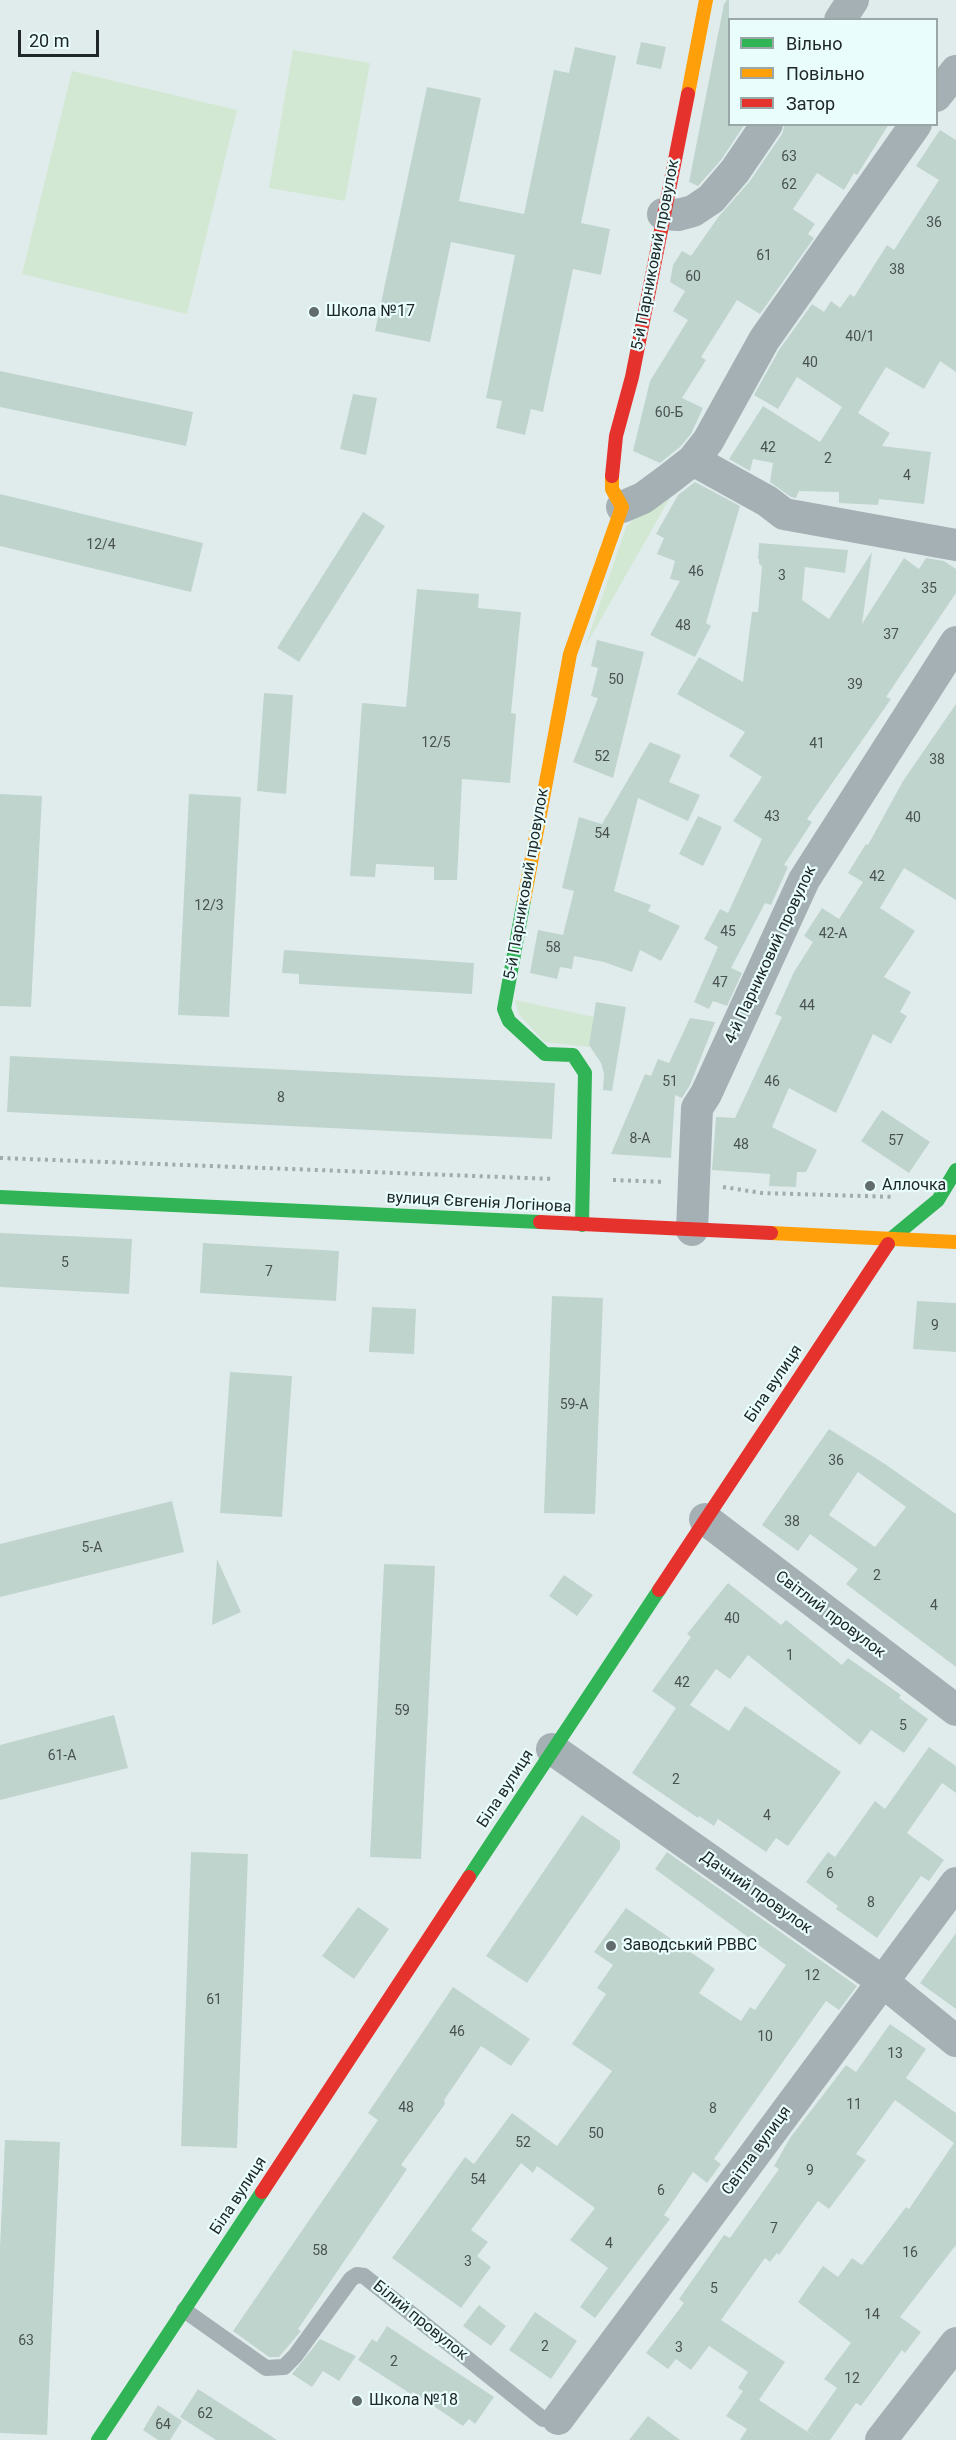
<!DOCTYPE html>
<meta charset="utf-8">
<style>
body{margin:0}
#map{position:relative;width:956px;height:2440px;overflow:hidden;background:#e0ecec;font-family:Roboto,sans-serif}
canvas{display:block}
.legend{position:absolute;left:728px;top:18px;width:210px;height:108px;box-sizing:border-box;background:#e9fdfd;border:2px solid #99a7a7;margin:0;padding:8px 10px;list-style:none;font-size:18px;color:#202727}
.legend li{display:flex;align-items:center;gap:12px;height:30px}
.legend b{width:30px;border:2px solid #99a7a7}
.scale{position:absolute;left:18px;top:30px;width:81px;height:27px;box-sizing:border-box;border:3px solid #202727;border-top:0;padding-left:8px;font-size:18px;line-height:21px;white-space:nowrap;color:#202727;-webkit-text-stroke:4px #e9fdfd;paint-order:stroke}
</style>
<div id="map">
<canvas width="956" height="2440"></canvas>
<ul class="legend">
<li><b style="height:8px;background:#30b455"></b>Вільно</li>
<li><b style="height:8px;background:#ff9f0a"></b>Повільно</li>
<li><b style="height:8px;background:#e5322d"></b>Затор</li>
</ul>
<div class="scale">20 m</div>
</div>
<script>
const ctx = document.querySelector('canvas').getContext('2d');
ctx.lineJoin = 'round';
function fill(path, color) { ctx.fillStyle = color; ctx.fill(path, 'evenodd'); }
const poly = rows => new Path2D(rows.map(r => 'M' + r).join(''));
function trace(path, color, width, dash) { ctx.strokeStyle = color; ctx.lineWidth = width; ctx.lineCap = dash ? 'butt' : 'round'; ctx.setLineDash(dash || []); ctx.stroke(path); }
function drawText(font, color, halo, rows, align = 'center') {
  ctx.font = font + ' Roboto,sans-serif'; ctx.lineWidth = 4.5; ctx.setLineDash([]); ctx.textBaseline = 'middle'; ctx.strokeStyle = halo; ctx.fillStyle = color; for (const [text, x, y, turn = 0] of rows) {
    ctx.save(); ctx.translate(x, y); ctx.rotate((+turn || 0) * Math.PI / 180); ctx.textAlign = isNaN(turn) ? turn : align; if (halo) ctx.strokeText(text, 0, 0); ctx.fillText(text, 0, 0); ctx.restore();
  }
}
const green = poly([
 [293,50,370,63,345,201,269,188],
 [72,71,237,110,187,314,22,274],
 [680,480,585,647,626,527,672,482],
 [515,1000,594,1017,589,1047,544,1042,519,1014]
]);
const building = poly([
 [727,0,729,0,729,124,745,124,721,160,698,186,689,182,724,4],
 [641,42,666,47,661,69,636,64],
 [575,47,616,56,581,223,610,229,601,275,573,269,543,412,531,409,525,435,496,428,502,401,486,398,515,255,451,242,430,342,375,331,427,87,481,98,459,201,524,214,554,70,569,73],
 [785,124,889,124,857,175,854,173,844,190,817,173,793,209,815,224,808,234,814,238,760,314,737,300,701,357,706,360,682,398,703,408,691,434,680,447,660,463,633,451,650,381,688,320,673,311,685,291,670,282,673,265,682,251,691,256,719,216,750,181,782,134],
 [940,130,956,140,956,372,940,361,924,389,886,367,858,413,890,433,882,446,931,452,924,504,879,499,878,505,839,503,839,492,799,491,796,498,791,497,770,482,773,463,753,459,750,471,729,459,763,406,820,442,842,407,797,377,778,409,754,395,779,350,812,304,824,312,831,301,840,308,850,294,854,297,887,245,894,250,939,180,916,166],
 [0,371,193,412,186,446,0,407],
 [353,394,377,398,366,455,340,449],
 [695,482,740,506,706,623,711,626,695,657,650,635,680,581,670,579,675,561,657,554,664,538,656,534,678,495],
 [0,494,203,543,191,592,0,546],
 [363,512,385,526,299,662,277,648],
 [759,543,848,550,845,573,805,567,802,600,829,619,872,552,862,624,904,558,919,569,926,558,944,561,956,569,956,593,886,697,891,699,807,819,812,822,784,865,788,867,771,905,765,903,731,968,742,973,727,1006,713,1001,709,1009,694,1002,718,947,704,939,720,909,728,913,762,839,733,821,762,777,729,756,745,732,677,694,699,657,743,682,752,612,758,612,762,566,759,564,759,559,758,559],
 [417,589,479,594,478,608,521,612,511,713,516,714,510,783,462,779,457,880,434,880,434,867,376,864,375,877,350,876,362,703,406,707],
 [597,640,644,652,613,778,573,762,598,698,591,696,598,668,591,666],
 [264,693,293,695,286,794,257,791],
 [956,704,956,900,904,868,880,908,915,931,884,977,911,992,900,1012,907,1016,891,1044,873,1034,836,1113,789,1088,772,1127,817,1150,806,1172,797,1172,796,1187,769,1186,770,1174,712,1170,716,1117,735,1118,782,1017,775,1014,794,972,813,942,804,936,822,908,839,919,863,882,848,873,866,844,868,845,903,781],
 [650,742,681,755,669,782,700,795,688,821,638,798,614,891,651,905,648,911,680,926,661,961,640,950,632,972,604,962,574,956,572,969,560,967,557,979,530,973,538,930,563,935,574,891,562,888,579,817,602,824],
 [0,794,42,796,31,1007,0,1006],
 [189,794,241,797,229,1017,178,1015],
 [698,816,722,827,703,866,679,854],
 [284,950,474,963,472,994,299,984,299,974,282,973],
 [596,1002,626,1007,612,1091,603,1090,604,1073,601,1063,589,1045],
 [690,1018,715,1022,690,1085,682,1098,675,1095,671,1158,611,1154,645,1074,651,1076,658,1059,669,1063],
 [10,1056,555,1083,552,1139,7,1112],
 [882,1110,930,1142,909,1173,861,1141],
 [0,1233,132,1239,129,1294,0,1287],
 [203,1243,339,1251,336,1301,200,1293],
 [552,1296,603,1298,595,1514,544,1513],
 [917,1301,956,1303,956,1352,913,1349],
 [372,1307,416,1309,414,1354,369,1352],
 [230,1372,292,1376,282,1517,220,1513],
 [829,1429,885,1464,956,1514,956,1667,846,1584,858,1569,810,1534,798,1551,762,1525],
 [858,1472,906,1507,875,1547,829,1515],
 [172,1501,184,1552,0,1597,0,1544],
 [217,1559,241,1612,212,1625],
 [384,1564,435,1566,421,1859,370,1857],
 [564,1575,593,1595,577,1616,549,1596],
 [728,1583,781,1625,786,1620,842,1665,848,1658,901,1695,899,1698,928,1719,904,1753,871,1730,860,1745,748,1655,730,1679,716,1669,690,1705,729,1731,745,1706,841,1772,788,1846,776,1838,766,1852,718,1819,714,1826,699,1816,698,1818,632,1773,676,1708,652,1691,691,1637,687,1634],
 [114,1715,128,1768,0,1800,0,1745],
 [929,1747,956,1766,956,1793,942,1783,907,1833,944,1860,929,1881,921,1876,877,1938,836,1909,838,1906,806,1882,828,1852,835,1857,875,1801,885,1809],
 [582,1815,620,1841,620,1849,527,1983,486,1956],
 [191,1852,248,1854,237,2148,181,2146],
 [667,1852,857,1986,839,2010,826,2001,714,2159,721,2164,707,2183,693,2172,664,2215,670,2219,595,2318,580,2307,608,2268,570,2240,595,2208,537,2166,533,2173,521,2163,471,2230,488,2242,477,2256,491,2267,461,2308,392,2258,465,2157,474,2164,512,2113,557,2146,612,2071,572,2044,606,1994,597,1988,613,1965,594,1952,626,1908,715,1969,699,1993,741,2021,750,2007,755,2010,786,1965,655,1869],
 [358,1907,389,1929,354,1979,322,1956],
 [956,1933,956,2009,920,1983],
 [453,1987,530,2039,511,2066,481,2046,444,2100,445,2104,401,2165,407,2169,298,2329,301,2331,279,2357,269,2357,233,2331,378,2120,368,2113],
 [890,2024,926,2049,906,2078,956,2113,956,2245,900,2317,921,2332,905,2353,902,2350,861,2406,856,2403,830,2440,820,2440,807,2431,837,2388,824,2379,851,2343,798,2302,823,2266,838,2277,852,2258,862,2265,906,2207,909,2209,954,2143,895,2100,856,2154,866,2160,829,2209,818,2201,779,2255,777,2253,770,2262,765,2258,721,2320,785,2362,759,2400,820,2440,740,2440,747,2429,726,2416,743,2391,738,2388,748,2372,709,2346,691,2370,676,2359,668,2369,646,2353,684,2303,679,2299,724,2235,730,2238,779,2169,774,2166,790,2138,846,2065,856,2072],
 [5,2140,60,2142,47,2435,0,2433,0,2248],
 [479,2305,506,2326,491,2346,463,2326],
 [535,2312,577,2341,551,2379,509,2350],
 [387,2326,494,2397,475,2424,469,2419,463,2426,413,2392,411,2394,358,2360,372,2339,377,2342],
 [320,2339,356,2356,339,2381,323,2371,312,2387,292,2374],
 [198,2389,277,2440,216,2440,180,2417],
 [158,2405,182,2421,170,2440,158,2440,143,2430],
 [648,2416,680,2440,629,2440]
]);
const path = poly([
 [0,1158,554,1179],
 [613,1180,665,1182],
 [723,1187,762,1193,895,1197]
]);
const lane = poly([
 [184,2310,266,2368,284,2367,295,2356,351,2279,357,2275,364,2276,543,2419,558,2419]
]);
const street = poly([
 [840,20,853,0],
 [936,96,956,71],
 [663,214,678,215,693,211,711,199,735,171,767,124],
 [693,460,767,501,784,514,956,545],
 [622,507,643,498,670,478,693,460,708,441,764,340,916,124],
 [692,1230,697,1108,706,1094,804,880,956,642],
 [705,1519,956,1710],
 [552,1749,882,1981,956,2041],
 [558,2419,956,1883],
 [881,2440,956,2343]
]);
const fast = poly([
 [524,900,504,1009,509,1021,545,1054,573,1055,585,1073,582,1225],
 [0,1197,540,1222],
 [888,1244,892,1238,938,1200,956,1170],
 [469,1877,659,1590],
 [98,2440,262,2192]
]);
const slow = poly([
 [688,94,706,0],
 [524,900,570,654,622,507,612,489,612,476],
 [771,1233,956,1242]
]);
const jam = poly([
 [612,476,616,436,632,377,688,94],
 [540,1222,771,1233],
 [659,1590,888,1244],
 [262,2192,469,1877]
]);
const markers = [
 [314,312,6,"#636c6c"],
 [870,1186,6,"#636c6c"],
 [611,1946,6,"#636c6c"],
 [357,2401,6,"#636c6c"]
];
const numberNames = [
 ["63",789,157],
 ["62",789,185],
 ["36",934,223],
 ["61",764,256],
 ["38",897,270],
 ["60",693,277],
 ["40/1",860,337],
 ["40",810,363],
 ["60-Б",669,413],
 ["42",768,448],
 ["2",828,459],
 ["4",907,476],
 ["12/4",101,545],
 ["46",696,572],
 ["3",782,576],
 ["35",929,589],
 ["48",683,626],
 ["37",891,635],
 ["50",616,680],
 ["39",855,685],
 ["12/5",436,743],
 ["41",817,744],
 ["52",602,757],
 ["38",937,760],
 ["43",772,817],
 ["40",913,818],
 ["54",602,834],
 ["42",877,877],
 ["12/3",209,906],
 ["45",728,932],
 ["42-А",833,934],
 ["58",553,948],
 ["47",720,983],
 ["44",807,1006],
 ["51",670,1082],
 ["46",772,1082],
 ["8",281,1098],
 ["8-А",640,1139],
 ["57",896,1141],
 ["48",741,1145],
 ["5",65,1263],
 ["7",269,1272],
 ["9",935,1326],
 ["59-А",574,1405],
 ["36",836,1461],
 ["38",792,1522],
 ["5-А",92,1548],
 ["2",877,1576],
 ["4",934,1606],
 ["40",732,1619],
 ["1",790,1656],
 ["42",682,1683],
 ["59",402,1711],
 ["5",903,1726],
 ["61-А",62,1756],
 ["2",676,1780],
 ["4",767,1816],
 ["6",830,1874],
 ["8",871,1903],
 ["12",812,1976],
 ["61",214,2000],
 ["46",457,2032],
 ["10",765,2037],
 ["13",895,2054],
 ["11",854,2105],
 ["48",406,2108],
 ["8",713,2109],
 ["50",596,2134],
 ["52",523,2143],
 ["9",810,2171],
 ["54",478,2180],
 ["6",661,2191],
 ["7",774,2229],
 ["4",609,2244],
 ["58",320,2251],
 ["16",910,2253],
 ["3",468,2262],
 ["5",714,2289],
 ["14",872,2315],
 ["63",26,2341],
 ["2",545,2347],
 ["3",679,2348],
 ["2",394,2362],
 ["12",852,2379],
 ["62",205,2414],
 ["64",163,2425]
];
const streetNames = [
 ["5-й Парниковий провулок",656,255,-79],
 ["5-й Парниковий провулок",527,884,-80],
 ["4-й Парниковий провулок",771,955,-65],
 ["вулиця Євгенія Логінова",479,1203,3],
 ["Біла вулиця",774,1384,-56],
 ["Світлий провулок",830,1615,37],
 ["Біла вулиця",506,1789,-57],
 ["Дачний провулок",756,1893,35],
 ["Світла вулиця",757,2151,-54],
 ["Біла вулиця",239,2196,-57],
 ["Білий провулок",420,2321,39]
];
const poiNames = [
 ["Школа №17",326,312],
 ["Аллочка",882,1186],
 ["Заводський РВВС",623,1946],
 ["Школа №18",369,2401]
];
fill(green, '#d2e8d3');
fill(building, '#c0d4ce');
trace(path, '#a0aaac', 4, [3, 4.5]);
trace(lane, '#a4b0b4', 16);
trace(street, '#a4b0b4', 32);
trace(fast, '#30b455', 14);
trace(slow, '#ff9f0a', 14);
trace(jam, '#e5322d', 14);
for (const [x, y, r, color] of markers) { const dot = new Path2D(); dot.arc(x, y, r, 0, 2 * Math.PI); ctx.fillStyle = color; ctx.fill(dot); trace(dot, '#e9fdfd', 2); }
drawText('14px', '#485251', null, numberNames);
drawText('16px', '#202727', '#e9fdfd', streetNames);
drawText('16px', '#202727', '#e9fdfd', poiNames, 'left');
</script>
